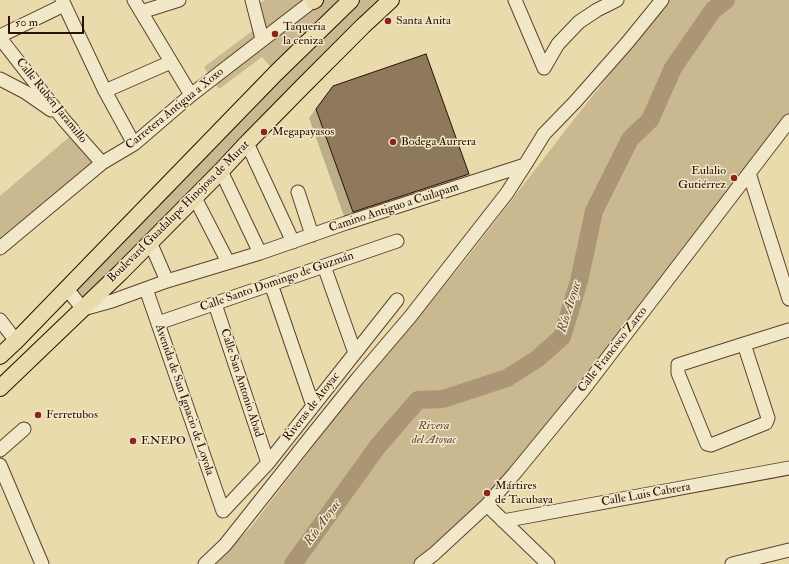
<!DOCTYPE html>
<meta charset="utf-8">
<style>
body{margin:0}
#map{position:relative;width:789px;height:564px;overflow:hidden;background:#eadbad;font-family:"IM FELL Double Pica",serif}
canvas{display:block}
.scale{position:absolute;left:8px;top:16px;width:76px;height:18px;box-sizing:border-box;border:2px solid #2d0f04;border-top:0;padding-left:5px;font-size:12px;line-height:14px;white-space:nowrap;color:#2d0f04;-webkit-text-stroke:3px #f1e8ca;paint-order:stroke}
</style>
<div id="map">
<canvas width="789" height="564"></canvas>
<div class="scale">50 m</div>
</div>
<script>
const ctx = document.querySelector('canvas').getContext('2d');
ctx.lineJoin = 'round';
function fill(path, color) { ctx.fillStyle = color; ctx.fill(path, 'evenodd'); }
const poly = rows => new Path2D(rows.map(r => 'M' + r).join(''));
function trace(path, color, width, dash) { ctx.strokeStyle = color; ctx.lineWidth = width; ctx.lineCap = dash ? 'butt' : 'round'; ctx.setLineDash(dash || []); ctx.stroke(path); }
function drawText(font, color, halo, rows, align = 'center') {
  ctx.font = font + ' "IM FELL Double Pica",serif'; ctx.lineWidth = 3; ctx.setLineDash([]); ctx.textBaseline = 'middle'; ctx.strokeStyle = halo; ctx.fillStyle = color; for (const [text, x, y, turn = 0] of rows) {
    ctx.save(); ctx.translate(x, y); ctx.rotate((+turn || 0) * Math.PI / 180); ctx.textAlign = isNaN(turn) ? turn : align; if (halo) ctx.strokeText(text, 0, 0); ctx.fillText(text, 0, 0); ctx.restore();
  }
}
const green = poly([
 [265,0,340,0,276,73,262,57,219,89,204,67,255,29,253,7],
 [360,0,384,0,82,300,70,290,307,50],
 [668,0,789,0,789,127,487,505,415,564,215,564,251,527,338,414,467,258,568,127],
 [75,132,108,168,0,256,0,196]
]);
const shadow = poly([
 [334,87,468,174,461,181,345,219,309,118,326,95]
]);
const river = poly([
 [293,564,378,446,418,400,443,399,507,378,537,359,562,337,579,281,594,211,630,139,650,120,673,68,713,10,726,0]
]);
const building = poly([
 [426,54,469,174,353,212,316,109,333,86,426,54]
]);
const minor = poly([
 [62,0,105,91,134,144],
 [134,0,191,95],
 [252,0,262,39],
 [515,0,544,68],
 [141,12,179,0],
 [0,36,64,5],
 [0,38,64,120,102,163],
 [544,68,558,44,579,22,597,10,617,0],
 [0,79,25,92,51,110],
 [105,91,171,62],
 [247,143,293,242],
 [221,171,260,253],
 [749,173,789,299],
 [298,192,312,235],
 [195,198,228,262],
 [150,242,167,281],
 [0,248,102,163,134,144,191,95,314,0],
 [324,266,355,353],
 [271,284,313,406],
 [67,289,83,309,112,301,167,281,260,253,346,223,525,165,544,134,575,102,627,43,662,0],
 [146,289,223,511,268,463,397,300],
 [215,304,268,463],
 [0,320,16,341],
 [158,323,397,241],
 [744,344,768,418,766,423,711,445,707,444,678,373,678,365,744,344,789,330],
 [0,450,24,429],
 [0,465,42,564],
 [487,505,548,564],
 [503,521,789,468],
 [205,564,225,545,309,439,358,378,410,317,507,193,525,165],
 [421,564,434,554,487,505,514,474,583,390,789,121],
 [732,564,789,550]
]);
const major = poly([
 [313,1,315,0],
 [0,356,16,341,276,73,351,0],
 [0,388,120,273,221,171,247,143,304,85,363,26,391,0]
]);
const markers = [
 [388,21,4,"#8f2418"],
 [275,34,4,"#8f2418"],
 [264,132,4,"#8f2418"],
 [393,142,4,"#8f2418"],
 [734,178,4,"#8f2418"],
 [38,415,4,"#8f2418"],
 [133,441,4,"#8f2418"],
 [487,493,4,"#8f2418"]
];
const poiNames = [
 ["Santa Anita",396,21],
 ["Taqueria",283,27],
 ["la ceniza",283,41],
 ["Megapayasos",272,132],
 ["Bodega Aurrera",401,142],
 ["Eulalio",726,171,"right"],
 ["Gutiérrez",726,185,"right"],
 ["Ferretubos",46,415],
 ["ENEPO",141,441],
 ["Mártires",495,486],
 ["de Tacubaya",495,500]
];
const streetNames = [
 ["Calle Rubén Jaramillo",51,101,51],
 ["Carretera Antigua a Xoxo",175,109,-39],
 ["Camino Antiguo a Cuilapam",394,208,-18],
 ["Boulevard Guadalupe Hinojosa de Murat",179,212,-45],
 ["Calle Santo Domingo de Guzmán",277,282,-19],
 ["Calle Francisco Zarco",613,350,-52],
 ["Calle San Antonio Abad",241,383,72],
 ["Avenida de San Ignacio de Loyola",184,400,71],
 ["Riveras de Atoyac",312,407,-52],
 ["Calle Luis Cabrera",646,495,-10]
];
const parkNames = [
 ["Rivera",434,426],
 ["del Atoyac",434,440]
];
const waterNames = [
 ["Río Atoyac",570,307,-73],
 ["Río Atoyac",323,523,-54]
];
fill(green, '#cab890');
fill(shadow, '#0003');
trace(river, '#aa9674', 18);
fill(building, '#8f795c');
trace(building, '#2d0f04', 1);
trace(minor, '#5c422e', 15);
trace(major, '#2d0f04', 18);
trace(minor, '#f1e8ca', 13);
trace(major, '#eadbad', 16);
for (const [x, y, r, color] of markers) { const dot = new Path2D(); dot.arc(x, y, r, 0, 2 * Math.PI); ctx.fillStyle = color; ctx.fill(dot); trace(dot, '#f1e8ca', 1.5); }
drawText('12px', '#2d0f04', '#f1e8ca', poiNames, 'left');
drawText('12px', '#2d0f04', '#f1e8ca', streetNames);
drawText('italic 12px', '#644a35', '#f1e8ca', parkNames);
drawText('italic 13px', '#5f4531', '#f1e8ca', waterNames);
</script>
